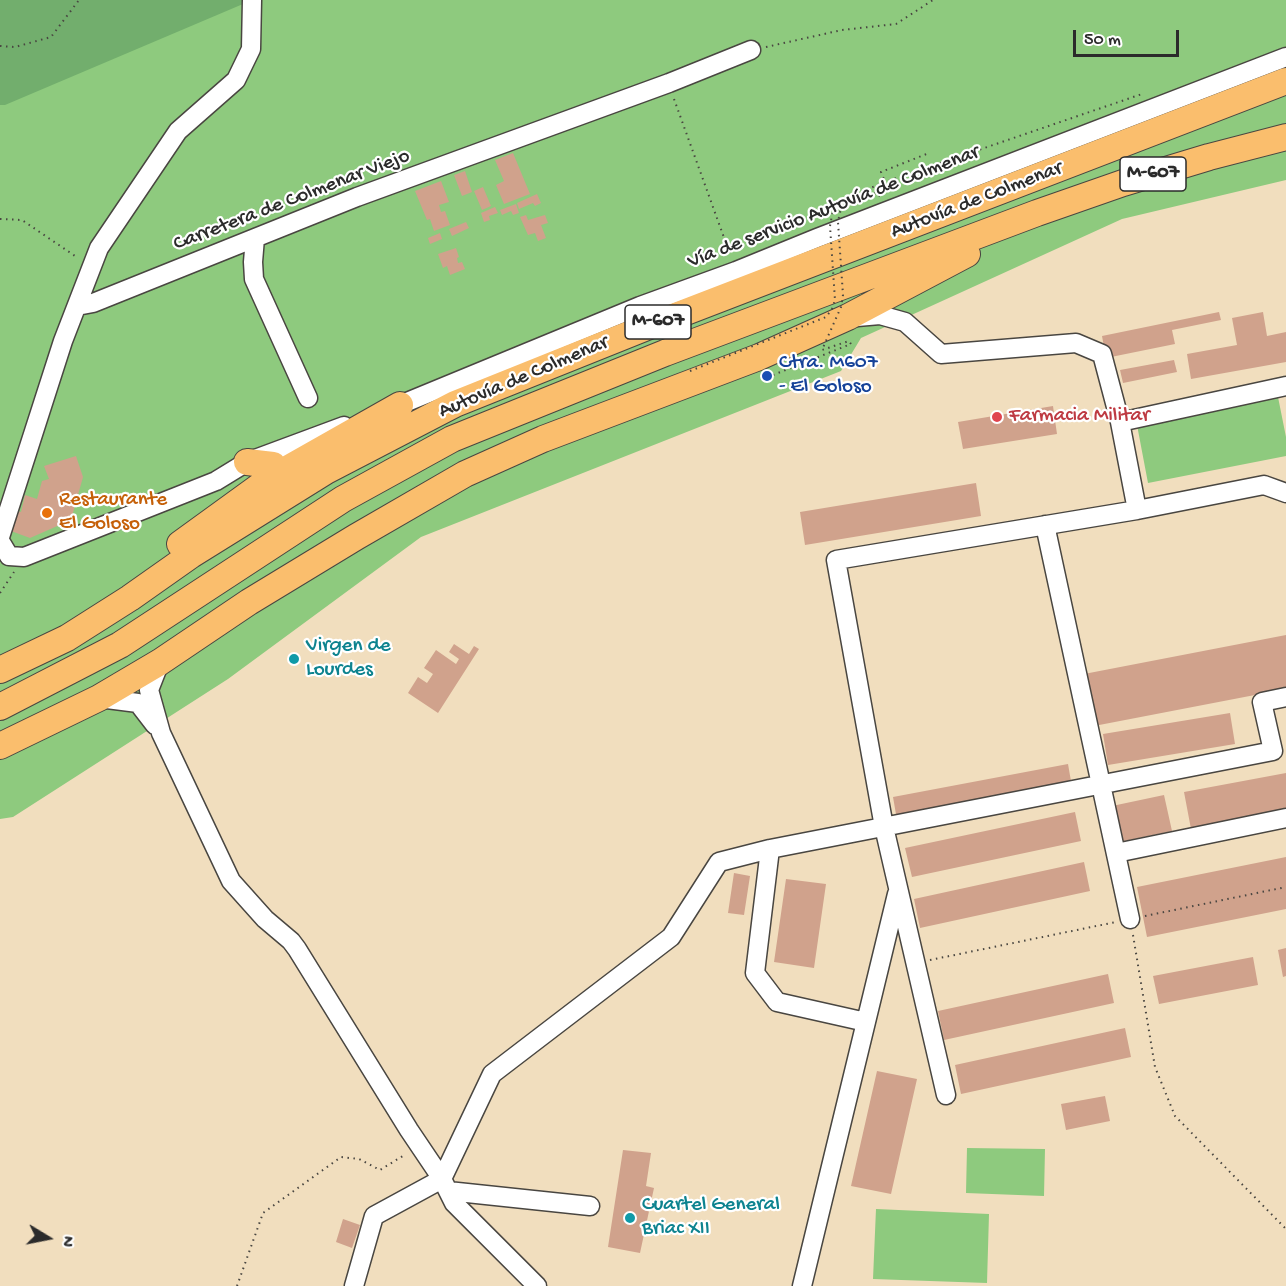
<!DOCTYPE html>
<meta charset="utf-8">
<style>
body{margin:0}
#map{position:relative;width:1286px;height:1286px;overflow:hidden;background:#f1debe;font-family:"Gochi Hand",sans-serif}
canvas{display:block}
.north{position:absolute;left:18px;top:1208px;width:60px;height:60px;-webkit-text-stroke:4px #fff;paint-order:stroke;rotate:100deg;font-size:16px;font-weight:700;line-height:24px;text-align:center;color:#2b2b2b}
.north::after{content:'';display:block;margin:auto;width:21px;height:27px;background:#2b2b2b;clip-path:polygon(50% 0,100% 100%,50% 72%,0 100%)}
.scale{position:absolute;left:1073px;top:30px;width:106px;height:27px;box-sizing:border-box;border:3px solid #2b2b2b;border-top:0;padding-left:8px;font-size:18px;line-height:21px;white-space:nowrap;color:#2b2b2b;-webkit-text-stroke:4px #fff;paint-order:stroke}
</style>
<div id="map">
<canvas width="1286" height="1286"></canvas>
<div class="north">N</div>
<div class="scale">50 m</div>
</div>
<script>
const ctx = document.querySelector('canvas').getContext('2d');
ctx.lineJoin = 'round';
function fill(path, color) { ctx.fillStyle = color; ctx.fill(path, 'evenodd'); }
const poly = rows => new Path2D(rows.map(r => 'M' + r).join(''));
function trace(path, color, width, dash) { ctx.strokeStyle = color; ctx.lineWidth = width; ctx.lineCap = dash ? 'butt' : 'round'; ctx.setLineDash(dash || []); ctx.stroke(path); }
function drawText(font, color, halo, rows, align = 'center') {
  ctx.font = font + ' "Gochi Hand",sans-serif'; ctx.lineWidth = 4.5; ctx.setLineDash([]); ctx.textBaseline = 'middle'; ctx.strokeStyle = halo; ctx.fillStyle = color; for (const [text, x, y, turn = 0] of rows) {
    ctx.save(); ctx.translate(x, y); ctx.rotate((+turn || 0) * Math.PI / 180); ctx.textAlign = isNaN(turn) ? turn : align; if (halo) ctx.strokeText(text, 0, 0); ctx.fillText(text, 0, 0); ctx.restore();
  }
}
const green = poly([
 [0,0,1286,0,1286,180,1122,219,861,338,841,371,421,537,228,679,13,817,0,819],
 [1278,397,1286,437,1286,456,1148,483,1137,425],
 [967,1148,1045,1149,1044,1196,966,1193],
 [876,1209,989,1214,987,1283,873,1279]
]);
const forest = poly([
 [0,0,244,0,243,4,5,105,0,105]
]);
const building = poly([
 [513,153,530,194,504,204,496,185,504,181,495,160],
 [465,171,472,192,462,196,454,175],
 [441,181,449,202,439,205,441,212,445,211,450,225,434,231,430,219,427,220,415,191],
 [483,187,491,206,482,210,474,191],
 [537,194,541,203,535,206,533,203,519,209,517,203],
 [516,204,519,213,513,215,511,211,502,215,500,210],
 [495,207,498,213,489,216,490,220,484,222,481,213],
 [526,215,528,220,545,215,548,223,541,225,546,238,538,241,535,233,528,235,520,217],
 [466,222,469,228,452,236,449,229],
 [440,233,442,239,430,244,428,238],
 [456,248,459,257,457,258,458,263,462,262,465,269,450,275,447,266,443,268,438,254],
 [1219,312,1221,320,1172,330,1175,344,1106,358,1102,336],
 [1263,312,1267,336,1286,332,1286,362,1191,379,1187,354,1237,345,1232,318],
 [1174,360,1177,372,1123,383,1120,370],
 [1053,406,1057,434,963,449,958,422],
 [76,456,83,477,71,520,30,538,11,531,18,511,21,512,25,495,37,499,42,481,49,479,44,466],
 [976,483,981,516,805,545,800,512],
 [1286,635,1286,689,1094,726,1084,674],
 [454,644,469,654,474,646,479,649,438,713,408,693,418,677,427,683,433,674,424,668,436,650,456,664,459,659,449,652],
 [1230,713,1235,744,1108,765,1103,734],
 [1068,764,1072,787,897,820,893,797],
 [1286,773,1286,811,1191,829,1184,792],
 [1164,795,1172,831,1119,842,1112,806],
 [1075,812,1081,841,912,877,905,848],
 [1286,857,1286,909,1147,937,1137,887],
 [1084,862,1090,891,920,928,914,899],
 [734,873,750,876,744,915,728,913],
 [786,879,826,884,814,968,774,962],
 [1286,948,1286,976,1283,977,1278,950],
 [1253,957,1258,985,1159,1004,1153,976],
 [1108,974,1114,1003,944,1040,938,1011],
 [1125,1028,1131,1057,961,1094,955,1065],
 [877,1071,917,1079,891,1194,851,1186],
 [1105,1096,1110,1121,1066,1130,1061,1104],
 [623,1150,651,1153,646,1186,654,1188,640,1253,608,1247],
 [343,1219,360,1225,352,1248,336,1242]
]);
const path = poly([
 [0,46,15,47,51,37,79,0],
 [766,47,842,30,896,24,933,0],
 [674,99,731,257],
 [876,193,885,182,881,172,929,153],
 [839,201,885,182,1142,94],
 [846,205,876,193,881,197],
 [0,219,22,220,78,258],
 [0,593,14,572],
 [1145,916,1286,887],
 [1133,935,1155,1067,1175,1116,1286,1229],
 [930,960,1116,922],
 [237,1286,263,1213,341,1157,359,1159,380,1170,406,1154]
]);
const minor = poly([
 [255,238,253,262,254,279,308,398],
 [77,306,93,303,357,197,669,83,751,50],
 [857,317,880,315,905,322,941,354,1076,343,1102,354,1120,422,1137,510],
 [390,409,640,306,736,271,817,238,1286,57],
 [1120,422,1286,386],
 [1045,525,1130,919],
 [0,537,63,341,99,248,178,131,236,80,251,49,252,0],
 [0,541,9,556,24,557,216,481,247,462,344,426],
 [160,662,149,690,161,733,231,881,265,919,291,941,297,949,409,1130,442,1179,454,1203,537,1286],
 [99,698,138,703,155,725],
 [770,849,755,973,777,1002,866,1022],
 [1116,853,1286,818],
 [946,1095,884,827,836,560,1137,510,1264,485,1286,493],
 [448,1191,590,1206],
 [354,1286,374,1216,442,1179,492,1074,671,937,719,862,770,849,1273,751,1262,702,1286,697],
 [802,1286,897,894]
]);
const highway = poly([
 [247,462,273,465,274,468,271,478],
 [180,544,271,478,400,405],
 [0,670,67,638,130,598,191,555,326,471,455,404,652,325,1286,81],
 [0,707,120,645,343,499,452,439,665,353,1037,213,1123,183,1209,157,1286,137],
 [0,746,99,698,160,662,249,602,356,537,465,474,543,439,759,357,848,317,967,254]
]);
const pathBridge = poly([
 [690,371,826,317,832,309,835,300,830,226,833,210,839,201],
 [773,375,851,344,849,341,822,350,841,307,843,295,838,222,840,212,846,205]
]);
const markers = [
 [767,376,6,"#1a4fb4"],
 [997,417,6,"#e0444e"],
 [47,513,6,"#e8710a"],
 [294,659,6,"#0f9aa8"],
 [630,1218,6,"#0f9aa8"]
];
const shields = [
 [1153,174,66],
 [658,322,66]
];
const shieldNames = [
 ["M-607",1153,174],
 ["M-607",658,322]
];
const streetNames = [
 ["Carretera de Colmenar Viejo",292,201,-21],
 ["Autovía de Colmenar",977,201,-21],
 ["Vía de servicio Autovía de Colmenar",834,208,-21],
 ["Autovía de Colmenar",524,378,-23]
];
const transitNames = [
 ["Ctra. M607",779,364],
 ["- El Goloso",779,388]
];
const healthNames = [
 ["Farmacia Militar",1009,417]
];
const foodNames = [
 ["Restaurante",59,501],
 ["El Goloso",59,525]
];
const cultureNames = [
 ["Virgen de",306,647],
 ["Lourdes",306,671],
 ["Cuartel General",642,1206],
 ["Briac XII",642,1230]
];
fill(green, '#8eca7e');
fill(forest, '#72ae6d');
fill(building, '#d0a28c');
trace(minor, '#494641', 21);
trace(highway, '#494641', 28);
trace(path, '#494641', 2, [1.5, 4.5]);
trace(minor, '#fff', 18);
trace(highway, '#fabe6d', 26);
trace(pathBridge, '#494641', 2, [1.5, 4.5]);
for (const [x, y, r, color] of markers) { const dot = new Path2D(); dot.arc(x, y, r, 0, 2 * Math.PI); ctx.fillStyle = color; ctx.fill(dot); trace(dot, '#fff', 2); }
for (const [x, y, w] of shields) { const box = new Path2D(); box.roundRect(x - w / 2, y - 17, w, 34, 4.5); ctx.fillStyle = '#fff'; ctx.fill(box); trace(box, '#2b2b2b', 1.5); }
drawText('bold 20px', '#2b2b2b', null, shieldNames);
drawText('21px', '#2b2b2b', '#fff', streetNames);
drawText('21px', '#164399', '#fff', transitNames, 'left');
drawText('21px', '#be3a42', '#fff', healthNames, 'left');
drawText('21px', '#c56008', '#fff', foodNames, 'left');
drawText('21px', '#0d838f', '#fff', cultureNames, 'left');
</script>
